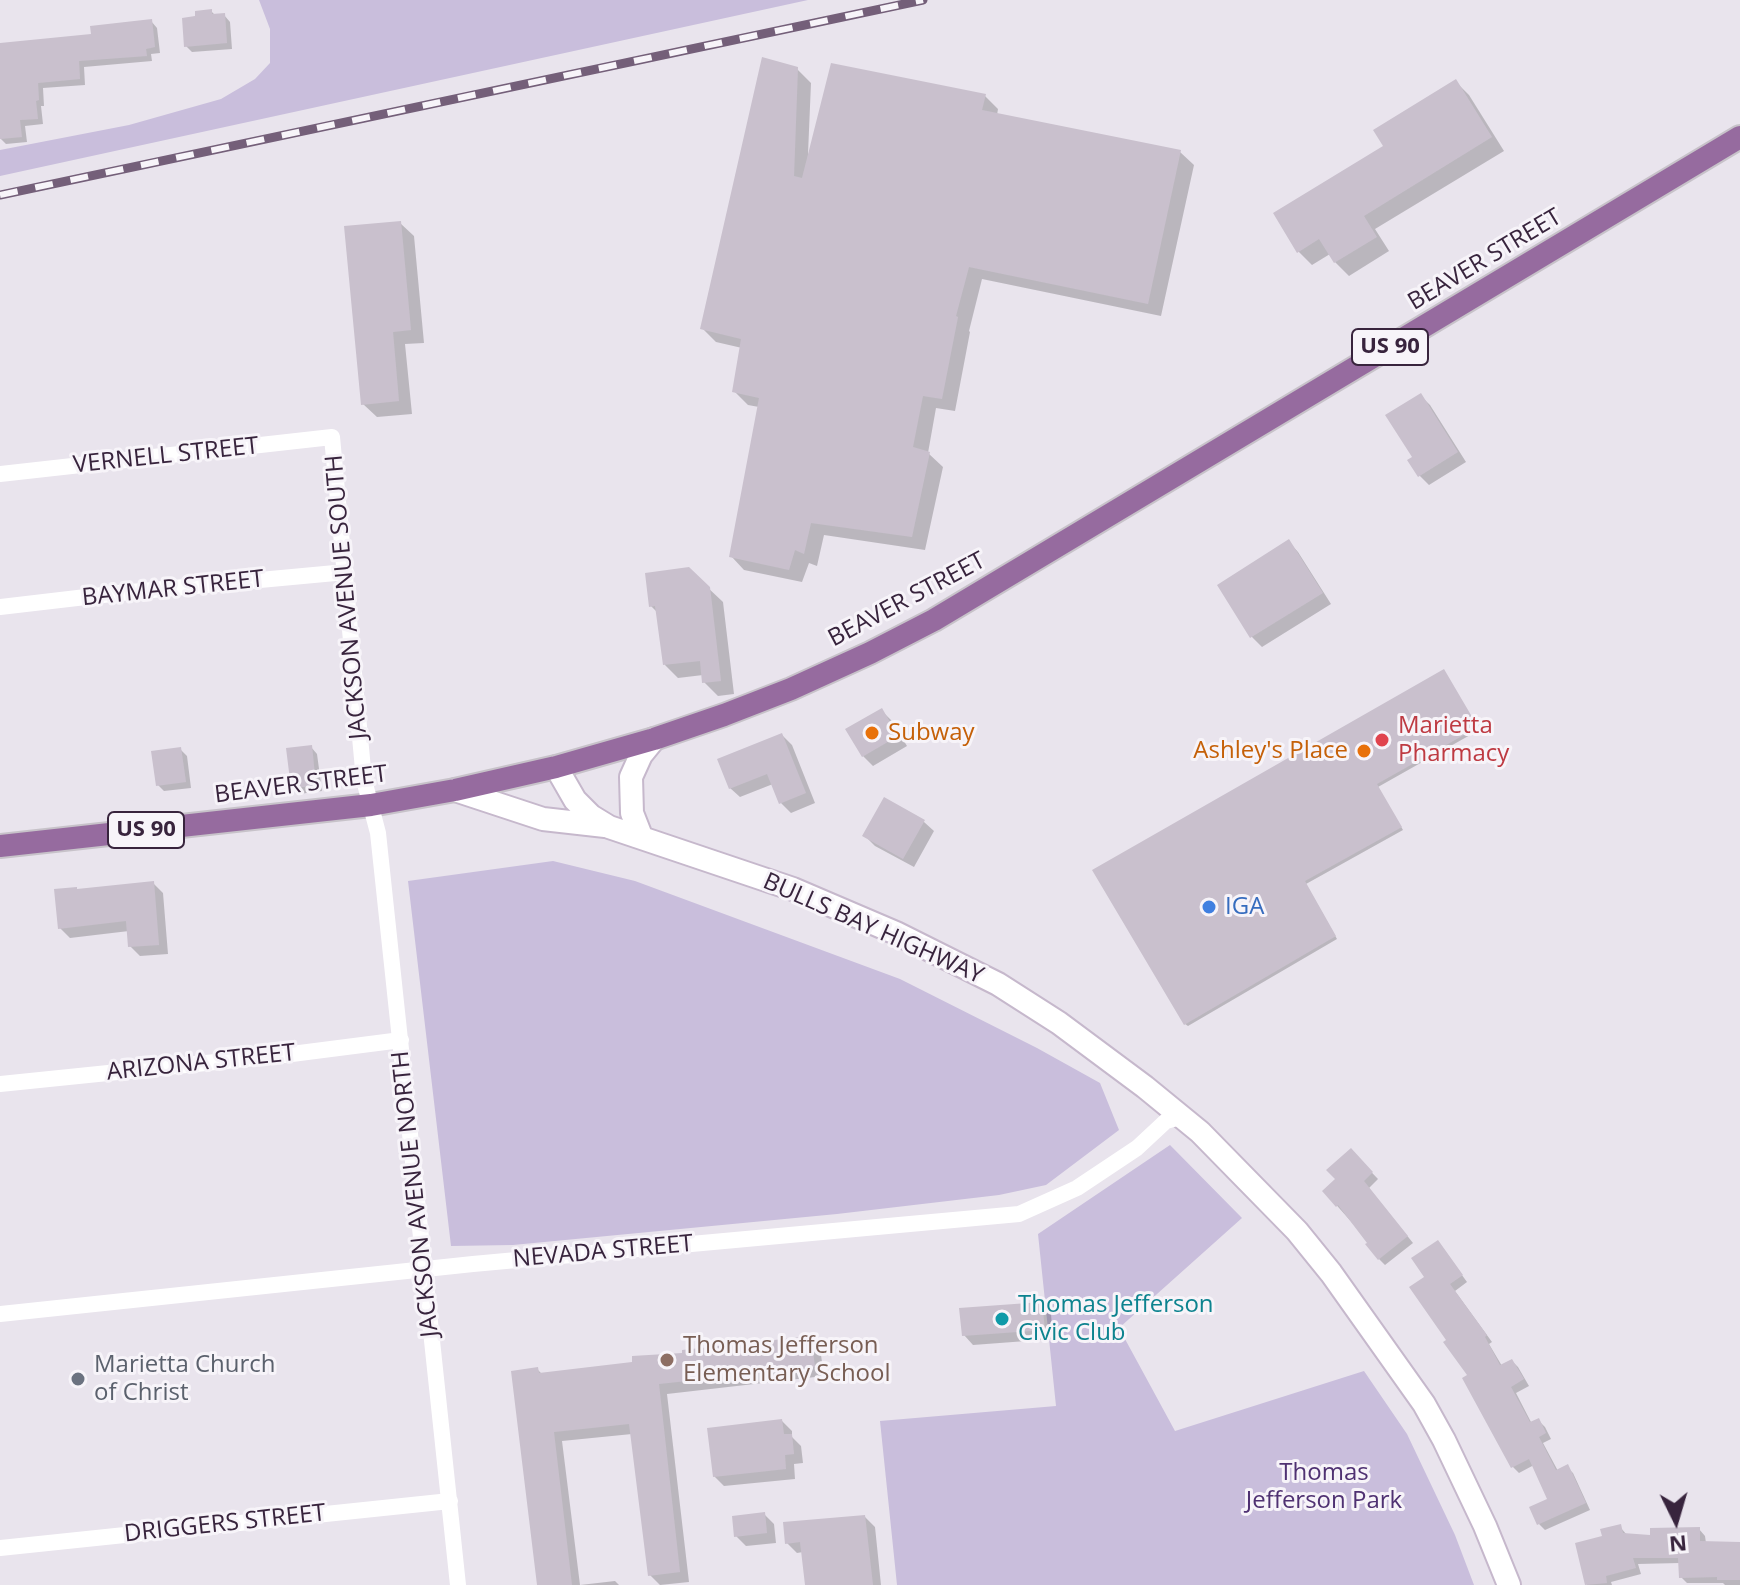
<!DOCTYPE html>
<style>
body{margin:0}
#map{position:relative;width:1740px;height:1585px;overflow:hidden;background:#e9e4ed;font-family:"Open Sans",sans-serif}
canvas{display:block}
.north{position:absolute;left:1636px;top:1481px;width:80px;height:80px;-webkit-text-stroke:6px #f7f4f9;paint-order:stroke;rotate:175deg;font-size:22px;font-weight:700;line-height:32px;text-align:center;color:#38243d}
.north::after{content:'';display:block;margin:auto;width:28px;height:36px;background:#38243d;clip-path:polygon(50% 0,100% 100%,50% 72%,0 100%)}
</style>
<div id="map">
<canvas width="1740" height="1585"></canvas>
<div class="north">N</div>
</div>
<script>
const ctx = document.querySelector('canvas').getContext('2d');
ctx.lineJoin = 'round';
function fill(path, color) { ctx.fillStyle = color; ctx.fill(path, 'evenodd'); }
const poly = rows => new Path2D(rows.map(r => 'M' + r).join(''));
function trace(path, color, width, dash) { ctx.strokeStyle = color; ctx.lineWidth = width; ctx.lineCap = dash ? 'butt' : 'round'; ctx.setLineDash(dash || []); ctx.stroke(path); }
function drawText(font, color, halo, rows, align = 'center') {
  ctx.font = font + ' "Open Sans",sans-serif'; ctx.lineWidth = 6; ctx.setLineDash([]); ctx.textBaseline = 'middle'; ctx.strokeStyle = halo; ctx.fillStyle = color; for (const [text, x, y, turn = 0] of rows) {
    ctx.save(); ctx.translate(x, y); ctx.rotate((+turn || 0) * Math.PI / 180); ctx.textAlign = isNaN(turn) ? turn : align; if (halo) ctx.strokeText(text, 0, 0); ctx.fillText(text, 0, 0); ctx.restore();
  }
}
const green = poly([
 [259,0,808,0,0,176,0,150,129,125,221,99,255,79,270,63,270,29],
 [553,861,635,881,900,979,1037,1048,1100,1083,1119,1130,1046,1185,999,1195,837,1214,513,1245,451,1246,408,881],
 [1170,1145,1242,1218,1119,1328,1175,1431,1364,1371,1407,1434,1455,1535,1474,1585,897,1585,880,1421,1056,1406,1038,1234]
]);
const shadow = poly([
 [211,11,216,16,224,15,230,22,232,49,192,52,186,46],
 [151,21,157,28,160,53,151,54,152,61,84,67,85,85,43,88,44,106,41,106,43,124,25,126,27,142,6,144,0,138,0,45,93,36],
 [797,69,811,83,808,154,985,96,998,109,997,115,1180,152,1194,165,1161,316,982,279,969,331,970,332,955,411,936,408,928,453,943,467,925,550,824,535,817,566,809,563,802,582,744,570,731,556,759,407,748,405,734,391,742,348,716,342,703,329],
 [1456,82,1469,95,1504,151,1375,229,1389,251,1349,276,1335,262,1330,254,1312,265,1298,251,1386,146],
 [400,223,414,236,424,343,405,344,412,414,377,417,363,404],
 [1420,395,1430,405,1466,462,1429,485,1419,475,1415,457],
 [1289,542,1298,552,1331,604,1262,647,1252,637,1219,585],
 [688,569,723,602,734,694,718,696,704,682,703,675,678,678,665,665,658,613,651,606],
 [1446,674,1479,730,1378,787,1403,830,1306,884,1337,939,1188,1026,1185,1024],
 [881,710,891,720,907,746,873,766,863,756],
 [782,735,792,745,815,803,791,813,781,803,773,784,740,797,730,788],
 [311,747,317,754,322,791,299,794,293,787],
 [180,749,187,756,191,788,164,791,158,785],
 [885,800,924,822,934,831,914,867,875,846,865,836],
 [153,883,163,893,168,954,140,956,130,946,129,931,70,938,60,928,79,891],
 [1351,1151,1378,1179,1369,1188,1413,1243,1385,1265,1379,1259,1370,1243,1324,1191,1337,1179],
 [1443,1249,1467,1282,1455,1291,1492,1342,1489,1344,1502,1366,1512,1361,1518,1367,1529,1386,1516,1393,1532,1424,1538,1420,1545,1427,1551,1439,1543,1443,1558,1471,1567,1467,1573,1473,1590,1510,1545,1530,1539,1524,1550,1500,1534,1465,1519,1473,1513,1467,1470,1376,1449,1340,1427,1277],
 [1041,1304,1051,1314,1053,1339,973,1345,964,1335],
 [811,1338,820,1348,824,1376,667,1394,689,1582,660,1585,650,1575,632,1434,562,1441,580,1585,615,1581,619,1585,539,1585,537,1369,543,1375],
 [782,1421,792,1431,792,1437,801,1446,803,1463,794,1464,795,1479,724,1486,714,1476],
 [764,1514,774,1524,776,1543,746,1546,736,1536],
 [865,1517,875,1527,881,1585,807,1585,803,1552,797,1553,787,1543],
 [1620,1527,1627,1535,1652,1537,1699,1529,1705,1536,1706,1543,1740,1544,1740,1585,1725,1585,1723,1583,1687,1583,1681,1577,1680,1563,1638,1564,1641,1574,1611,1582,1612,1585,1587,1585,1577,1545,1605,1538]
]);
const building = poly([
 [212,9,212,14,225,13,227,43,184,47,182,18,195,16,195,11],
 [152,19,155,47,146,49,147,56,79,61,80,79,38,83,39,100,36,101,38,119,20,120,22,137,0,139,0,43,91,34,90,26],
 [762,57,798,67,794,176,802,178,831,63,986,94,982,110,1181,150,1148,304,969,267,956,316,958,317,942,399,923,396,913,447,930,452,912,537,811,523,804,554,795,550,789,570,729,557,759,398,732,392,741,339,700,329],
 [1456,79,1492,137,1364,216,1377,237,1334,263,1319,239,1297,253,1273,213,1383,146,1373,130],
 [401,221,411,330,393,332,399,401,361,405,344,226],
 [1421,393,1458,452,1418,477,1407,460,1412,457,1385,415],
 [1289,539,1323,593,1250,638,1217,585],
 [689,567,710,587,721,681,702,683,700,661,663,665,655,606,649,607,645,573],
 [1444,669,1478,727,1377,784,1402,827,1305,881,1336,936,1184,1025,1092,870],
 [882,708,898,736,862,757,845,729],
 [782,733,806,793,779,804,767,774,729,789,717,759],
 [312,745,316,786,291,788,286,748],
 [181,747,186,782,156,786,151,751],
 [884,797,925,820,903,859,862,836],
 [154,881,159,945,128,947,126,921,58,929,54,889,77,887,77,889],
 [1351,1148,1373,1172,1364,1181,1408,1236,1378,1260,1365,1244,1367,1243,1338,1205,1336,1207,1322,1191,1335,1179,1326,1170],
 [1438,1240,1463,1275,1450,1284,1487,1335,1485,1337,1500,1365,1512,1359,1524,1379,1511,1387,1530,1422,1539,1418,1546,1433,1539,1437,1556,1470,1568,1464,1586,1503,1537,1525,1529,1507,1547,1499,1529,1459,1511,1468,1462,1378,1467,1375,1443,1342,1446,1340,1409,1287,1424,1277,1411,1258],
 [1042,1302,1045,1330,962,1336,959,1308],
 [811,1336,815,1367,659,1384,680,1572,648,1576,629,1424,554,1432,572,1585,537,1585,511,1371,538,1367,539,1373,632,1362,632,1356,682,1353,682,1350],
 [782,1419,784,1434,792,1434,794,1454,785,1455,786,1469,713,1477,707,1428],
 [765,1512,767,1533,734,1537,732,1516],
 [865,1515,873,1585,805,1585,800,1542,785,1544,783,1522],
 [1621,1524,1623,1533,1650,1535,1650,1528,1700,1527,1700,1541,1740,1542,1740,1580,1717,1580,1717,1577,1679,1578,1678,1558,1633,1558,1636,1568,1606,1576,1607,1583,1585,1585,1575,1543,1602,1536,1600,1529]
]);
const minor = poly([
 [0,474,332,437,364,780,378,833,458,1585],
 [0,607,120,593,346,572],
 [0,1084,284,1055,401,1040],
 [0,1314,473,1264,1019,1214,1077,1188,1137,1148,1166,1121,1180,1117],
 [0,1548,450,1501]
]);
const secondary = poly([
 [556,767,575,800,591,816,609,827,793,889,896,933,998,984,1059,1023,1145,1087,1200,1132,1297,1231,1331,1273,1424,1404,1444,1440,1485,1526,1509,1585],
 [455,790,543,819,605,826],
 [641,836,632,813,631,777,641,755,654,739]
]);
const primary = poly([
 [0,846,371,805,455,790,556,767,654,739,724,715,791,689,870,653,934,620,1740,137]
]);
const rail = poly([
 [0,195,923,0]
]);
const markers = [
 [872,733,8,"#e8710a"],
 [1382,740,8,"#e0444e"],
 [1364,751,8,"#e8710a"],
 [1209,907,8,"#3f7fe0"],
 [1002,1319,8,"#0f9aa8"],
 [667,1360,8,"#8d6e63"],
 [78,1379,8,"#6b7280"]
];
const shields = [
 [1390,347,76],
 [146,830,76]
];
const shieldNames = [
 ["US 90",1390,347],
 ["US 90",146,830]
];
const streetNames = [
 ["BEAVER STREET",1485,260,-31],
 ["VERNELL STREET",166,456,-6],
 ["BAYMAR STREET",173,589,-6],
 ["JACKSON AVENUE SOUTH",347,597,-95],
 ["BEAVER STREET",907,600,-28],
 ["BEAVER STREET",301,785,-7],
 ["BULLS BAY HIGHWAY",873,929,24],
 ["ARIZONA STREET",201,1063,-6],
 ["JACKSON AVENUE NORTH",416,1194,-96],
 ["NEVADA STREET",603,1252,-5],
 ["DRIGGERS STREET",225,1524,-6]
];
const healthNames = [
 ["Marietta",1398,726],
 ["Pharmacy",1398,754]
];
const foodNames = [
 ["Subway",888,733],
 ["Ashley's Place",1348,751,"right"]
];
const shopNames = [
 ["IGA",1225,907]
];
const cultureNames = [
 ["Thomas Jefferson",1018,1305],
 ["Civic Club",1018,1333]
];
const educationNames = [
 ["Thomas Jefferson",683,1346],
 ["Elementary School",683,1374]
];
const worshipNames = [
 ["Marietta Church",94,1365],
 ["of Christ",94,1393]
];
const parkNames = [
 ["Thomas",1324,1473],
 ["Jefferson Park",1324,1501]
];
fill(green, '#c9bedc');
fill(shadow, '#0003');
fill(building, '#c9c0cd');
trace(secondary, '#c6b8cc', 26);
trace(primary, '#c7c2c9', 26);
trace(minor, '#fff', 16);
trace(secondary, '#fff', 22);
trace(primary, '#966b9f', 22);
trace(rail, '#745f79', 9);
trace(rail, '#f7f4f9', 6, [18]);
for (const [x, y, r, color] of markers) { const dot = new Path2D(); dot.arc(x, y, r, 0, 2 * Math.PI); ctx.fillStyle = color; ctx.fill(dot); trace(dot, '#f7f4f9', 3); }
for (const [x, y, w] of shields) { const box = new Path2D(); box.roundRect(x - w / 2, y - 18, w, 36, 6); ctx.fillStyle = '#f7f4f9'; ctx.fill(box); trace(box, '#38243d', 2); }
drawText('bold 22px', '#38243d', null, shieldNames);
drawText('24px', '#38243d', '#f7f4f9', streetNames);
drawText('24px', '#be3a42', '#f7f4f9', healthNames, 'left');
drawText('24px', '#c56008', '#f7f4f9', foodNames, 'left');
drawText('24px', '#366cbe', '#f7f4f9', shopNames, 'left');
drawText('24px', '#0d838f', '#f7f4f9', cultureNames, 'left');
drawText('24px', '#785e54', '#f7f4f9', educationNames, 'left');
drawText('24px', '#5b616d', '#f7f4f9', worshipNames, 'left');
drawText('24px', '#4f3172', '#f7f4f9', parkNames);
</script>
